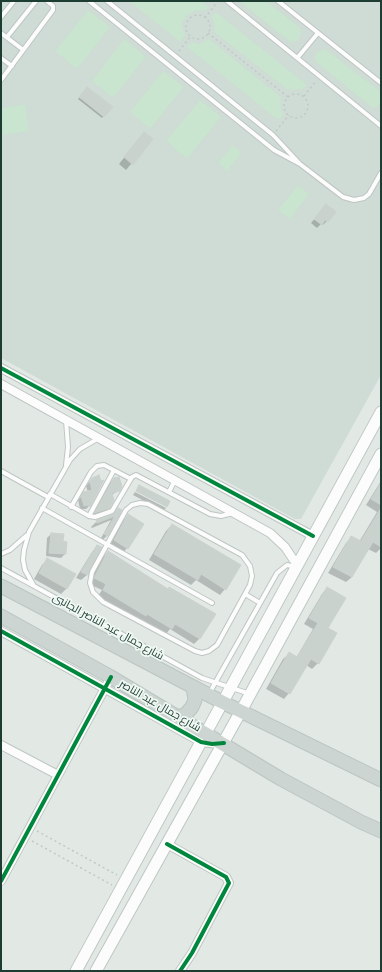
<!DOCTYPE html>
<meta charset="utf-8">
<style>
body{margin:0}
#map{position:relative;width:382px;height:972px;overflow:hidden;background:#e2e9e5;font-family:Manrope,sans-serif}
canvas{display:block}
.frame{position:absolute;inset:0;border:2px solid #1e3d32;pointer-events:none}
</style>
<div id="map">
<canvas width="382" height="972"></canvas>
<div class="frame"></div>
</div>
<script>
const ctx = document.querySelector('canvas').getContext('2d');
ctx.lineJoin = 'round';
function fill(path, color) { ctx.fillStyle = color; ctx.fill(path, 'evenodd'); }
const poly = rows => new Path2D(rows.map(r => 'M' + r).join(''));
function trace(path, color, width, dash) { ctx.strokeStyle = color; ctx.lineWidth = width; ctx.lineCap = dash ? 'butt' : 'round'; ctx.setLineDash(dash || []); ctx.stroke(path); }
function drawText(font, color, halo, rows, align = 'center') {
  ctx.font = font + ' Manrope,Cairo,sans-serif'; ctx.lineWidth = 3.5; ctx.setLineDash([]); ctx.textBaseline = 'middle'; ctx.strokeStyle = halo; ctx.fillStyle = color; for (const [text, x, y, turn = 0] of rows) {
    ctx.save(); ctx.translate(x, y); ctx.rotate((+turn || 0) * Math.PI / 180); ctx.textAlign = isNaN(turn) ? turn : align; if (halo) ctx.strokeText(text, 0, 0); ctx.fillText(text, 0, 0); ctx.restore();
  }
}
const built = poly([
 [1,1,381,1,381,375,301,519,295,519,1,358]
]);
const green = poly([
 [129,1,202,1,209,7,205,11,197,10,186,16,182,23,185,36,180,42],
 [239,1,266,1,300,28,301,34,299,39,294,42,289,41],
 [88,10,110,27,77,69,55,51],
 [216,12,307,85,303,89,288,90,214,32,215,25,211,17],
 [124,39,146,57,113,98,92,81],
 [209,39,281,97,280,106,283,115,278,120,187,47,192,42,199,44],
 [325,49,381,92,381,102,377,107,373,108,316,62,315,56,317,52],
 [163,71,184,87,150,129,130,112],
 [200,100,221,117,187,159,166,141],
 [25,104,29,131,3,135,1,108],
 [233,145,242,153,227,171,218,163],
 [298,185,309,194,290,219,278,210]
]);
const shadow = poly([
 [87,88,111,107,102,118,78,99],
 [144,133,152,139,126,170,119,164],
 [323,209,335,212,323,225,321,224,317,228,311,223],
 [92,479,102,482,89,506,86,509,80,509,78,500,84,493,88,492,86,486],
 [114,479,119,490,112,495,109,508,105,512,92,516,110,483],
 [381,481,381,548,376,553,368,549,352,577,346,582,328,573,346,543,352,537,359,542,377,512,366,505],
 [135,492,166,508,163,511,133,495],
 [120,511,107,536,101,541,100,540,111,520,92,528,91,527,97,521],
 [128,515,127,548,122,554,109,546,122,521],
 [172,525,225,589,220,595,196,580,191,585,149,560,166,531],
 [51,534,62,542,65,554,61,558,46,556,47,538],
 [97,546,87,575,81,580,76,578,92,552],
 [108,552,200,638,194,644,170,629,166,634,141,619,140,621,98,596,102,590,89,584,102,558],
 [48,559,67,588,61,594,34,579,42,565],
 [327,588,327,629,318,663,312,669,306,665,289,693,284,699,266,689,283,659,289,654,296,658,313,629,304,624,322,594]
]);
const building = poly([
 [87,87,113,107,104,117,79,97,87,87],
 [144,132,153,139,133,165,124,157,144,132],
 [326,204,336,212,328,222,325,220,322,225,314,219,326,204],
 [99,475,101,481,104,480,90,507,89,505,84,506,81,496,83,492,92,490,90,482,92,478,99,475],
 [119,477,122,486,120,491,112,493,114,500,110,508,94,513,114,478,119,477],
 [381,483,381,505,371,499,381,483],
 [139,485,170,501,167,507,136,491,139,485],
 [118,508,122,510,108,536,104,534,115,516,97,523,96,520,113,514,118,508],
 [381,508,381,547,373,542,352,577,333,567,351,536,361,541,381,508],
 [128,514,144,524,128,549,114,540,128,514],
 [172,524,241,565,226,590,201,574,198,580,154,554,172,524],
 [51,533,64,534,63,541,67,542,66,554,49,553,51,533],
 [97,545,102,547,88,575,81,572,97,545],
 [108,551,168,589,169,587,216,614,200,639,175,624,172,629,147,614,146,616,103,590,106,584,94,578,108,551],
 [47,558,76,574,67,589,39,573,47,558],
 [327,587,346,598,328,628,337,633,319,664,311,659,290,694,271,683,289,652,297,657,318,623,309,618,327,587]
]);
const path = poly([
 '186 27a12 12 0 1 1 24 0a12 12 0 1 1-24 0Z',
 [205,18,218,1],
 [208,33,288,97],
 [179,51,190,37],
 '284 106a12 12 0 1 1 24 0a12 12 0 1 1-24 0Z',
 [304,96,316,81],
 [276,131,289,115],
 [37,831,117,875],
 [32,841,112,885]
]);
const lane = poly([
 [89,1,274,150,300,164],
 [107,1,273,135,300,164,343,197,354,200,364,198,369,194,381,173],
 [227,1,381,126],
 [278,1,381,83],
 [1,17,14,1],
 [1,33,22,49],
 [7,37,36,1],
 [298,57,318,33],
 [1,58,12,66],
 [1,80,53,10,53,6,47,1],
 [66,465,68,447,66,420],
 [1,471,48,497],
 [169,492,175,480],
 [50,494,89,516,95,517,112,511,132,477,136,475,210,514,221,516,233,513],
 [140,503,148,504,242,555,250,566,252,576,250,585,217,645,209,651,202,653,195,651,103,602,93,592,90,583,92,572,126,510,132,505,140,503],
 [71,507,91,472,97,466,104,465,131,479],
 [42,508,212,603],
 [89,516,114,470],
 [1,554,10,550,27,535],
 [1,568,202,678,250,694],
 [34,586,25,570,23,560,24,550,29,532,70,460,80,449,99,438],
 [245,594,260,603],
 [210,692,277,573,287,565,296,567]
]);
const street = poly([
 [1,368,313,536],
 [1,384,270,533,285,547,297,565],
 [1,631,201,742,219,744],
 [1,745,58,775],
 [167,844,226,877,229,883,192,953,180,971],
 [1,881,111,677]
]);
const secondary = poly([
 [76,971,381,412],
 [96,971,241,711,381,454]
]);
const primary = poly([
 [1,586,222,702,381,780],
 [1,616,111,677,281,779,361,822,381,831],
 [179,717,186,714,192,707,195,700,193,687]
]);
const cycleway = poly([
 [1,368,313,536],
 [1,631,201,742,212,744,224,743],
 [167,844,226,877,229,883,192,953,180,971],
 [1,881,111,677]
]);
const streetNames = [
 ["شارع جمال عبد الناصر الجانبى",108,627,29],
 ["شارع جمال عبد الناصر",160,706,30]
];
fill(built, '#cfdbd5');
fill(green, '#c9e4cf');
fill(shadow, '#0003');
fill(building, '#cad2ce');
trace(building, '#cbd2ce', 1);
trace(lane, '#bfc6c2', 6);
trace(street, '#bfc6c2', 10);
trace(secondary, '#bdc7c2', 13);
trace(primary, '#bbc5c1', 15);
trace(path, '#bfc9c6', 1.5, [2, 3]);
trace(lane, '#fbfcfb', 4);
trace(street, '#fbfcfb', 8);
trace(secondary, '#fbfcfb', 11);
trace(primary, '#ccd5d1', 13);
trace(cycleway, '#00873e', 4);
drawText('11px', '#1e3d32', '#f0f8f3', streetNames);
</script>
